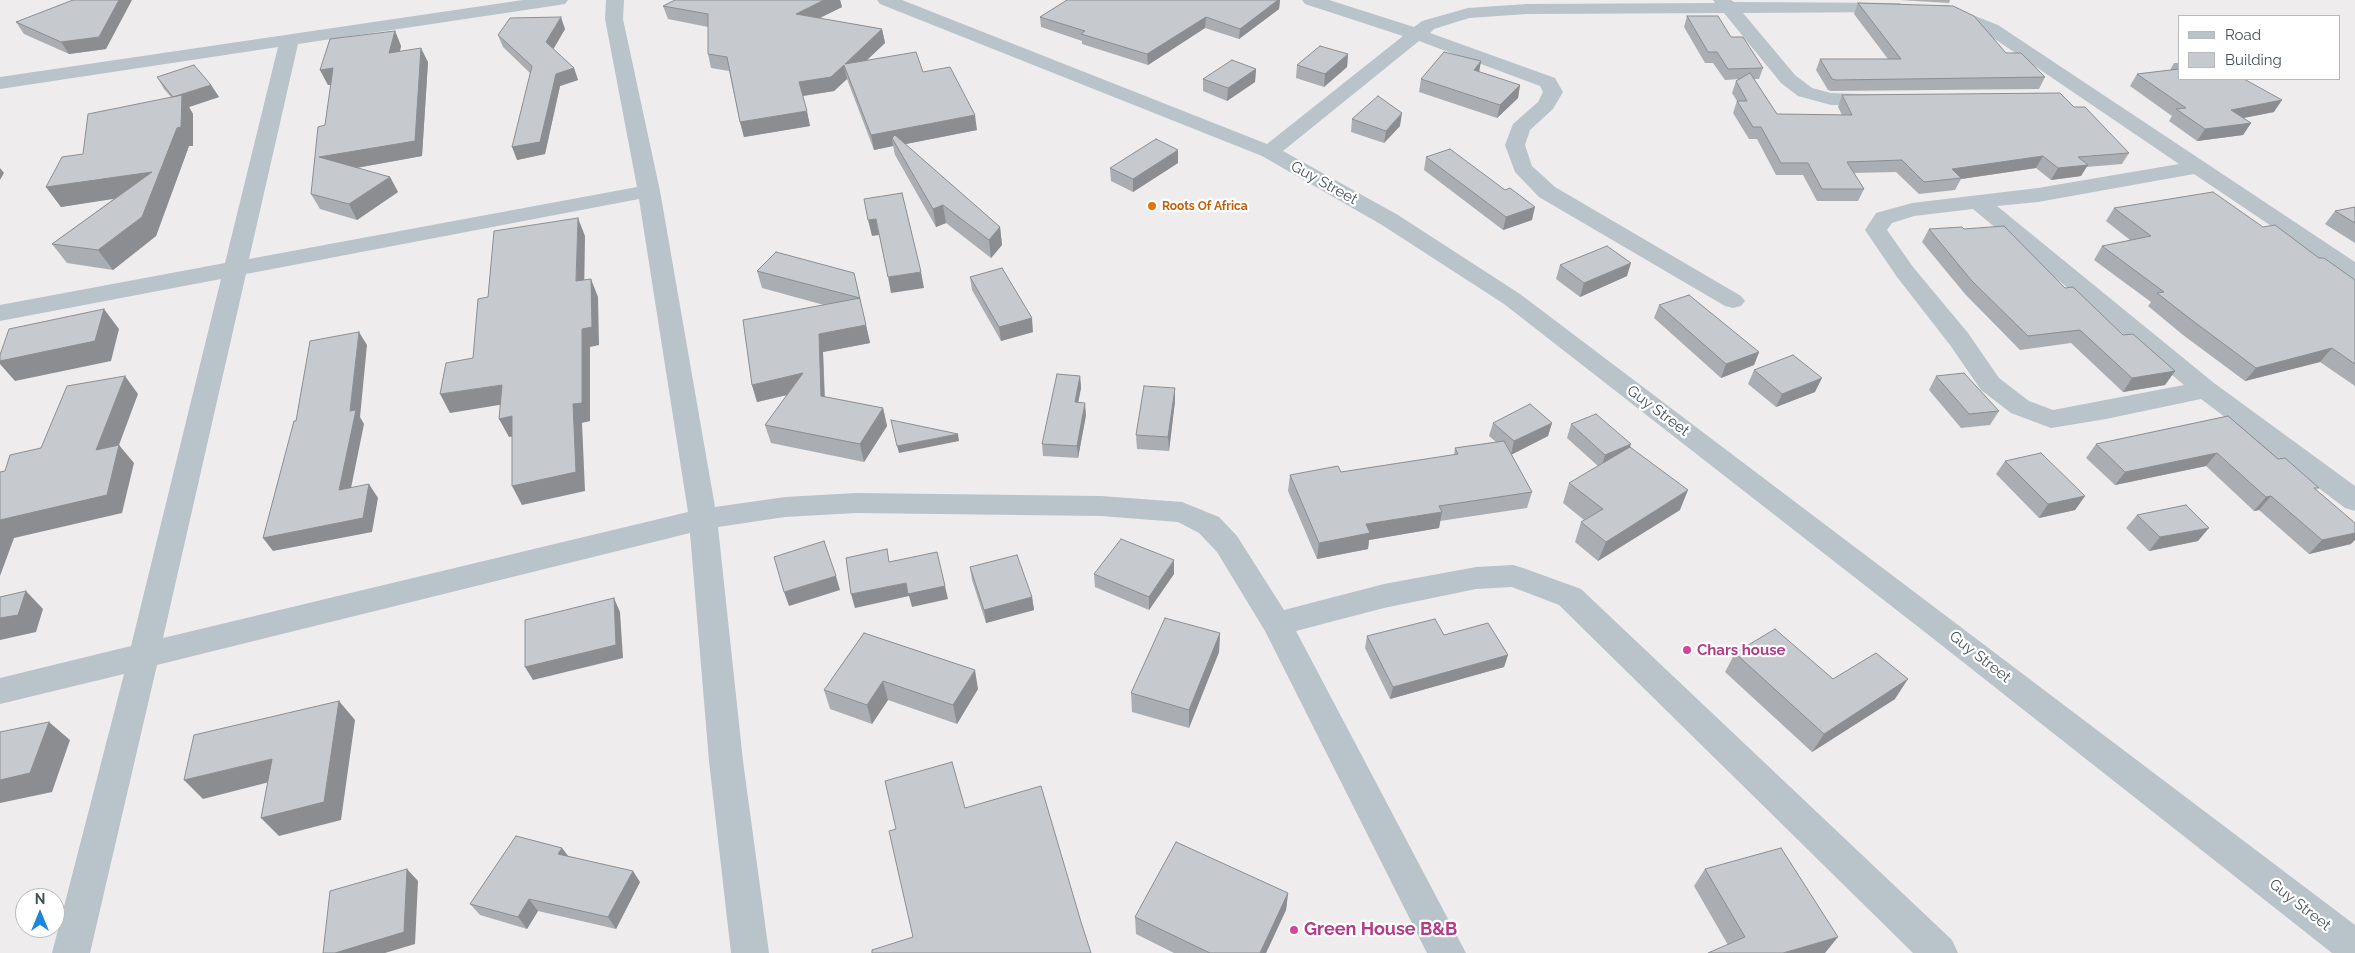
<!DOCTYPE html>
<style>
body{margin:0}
#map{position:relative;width:2355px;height:953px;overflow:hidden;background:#efeced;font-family:Raleway,sans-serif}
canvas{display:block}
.legend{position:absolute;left:2178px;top:15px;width:162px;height:65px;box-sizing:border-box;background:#fff;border:1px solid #b5babd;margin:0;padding:6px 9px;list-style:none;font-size:15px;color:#45525a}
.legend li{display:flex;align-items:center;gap:10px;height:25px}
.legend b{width:25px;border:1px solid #b5babd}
.north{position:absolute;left:15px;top:888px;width:50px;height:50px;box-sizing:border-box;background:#fff;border:1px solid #b5babd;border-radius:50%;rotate:0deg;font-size:14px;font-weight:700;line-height:20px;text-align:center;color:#45525a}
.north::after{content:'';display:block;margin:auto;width:18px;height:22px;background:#1a87dc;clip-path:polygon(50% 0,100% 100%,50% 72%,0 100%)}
</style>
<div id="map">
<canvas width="2355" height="953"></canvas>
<ul class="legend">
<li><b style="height:6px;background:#b8c3ca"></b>Road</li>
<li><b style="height:14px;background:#c6cacf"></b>Building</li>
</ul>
<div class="north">N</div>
</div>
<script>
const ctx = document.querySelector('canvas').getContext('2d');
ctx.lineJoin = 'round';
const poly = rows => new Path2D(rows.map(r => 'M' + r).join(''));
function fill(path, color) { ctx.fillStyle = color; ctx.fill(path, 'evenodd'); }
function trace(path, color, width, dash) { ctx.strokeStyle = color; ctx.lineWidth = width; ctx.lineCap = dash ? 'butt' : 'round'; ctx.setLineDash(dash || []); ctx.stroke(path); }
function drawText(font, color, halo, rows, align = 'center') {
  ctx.font = font + ' Raleway,sans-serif'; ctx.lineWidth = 4.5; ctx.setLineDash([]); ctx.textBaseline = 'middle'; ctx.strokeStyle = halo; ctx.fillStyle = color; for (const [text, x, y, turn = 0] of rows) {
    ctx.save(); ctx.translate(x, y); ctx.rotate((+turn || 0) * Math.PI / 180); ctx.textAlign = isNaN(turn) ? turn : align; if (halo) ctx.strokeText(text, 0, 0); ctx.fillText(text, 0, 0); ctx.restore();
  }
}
const minor = poly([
 [523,0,568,0,565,4,559,5,298,44,249,259,637,187,605,19,606,0,624,0,623,19,660,191,715,507,785,497,856,493,1101,496,1182,502,1219,517,1237,536,1284,610,1384,584,1476,567,1513,565,1523,568,1581,589,1952,940,1958,953,1913,953,1559,605,1512,587,1476,589,1384,608,1296,631,1466,953,1427,953,1265,631,1217,552,1199,533,1178,522,1101,516,856,513,785,517,718,527,743,761,769,953,731,953,709,761,690,533,157,665,90,953,52,953,124,674,0,704,0,678,131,646,221,279,0,321,0,305,225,263,278,47,0,89,0,77,523,0],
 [639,199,688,512,163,638,246,274,639,199],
 [877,0,902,0,1267,144,1403,36,1305,4,1302,0,1329,0,1414,27,1422,21,1468,8,1527,4,1715,3,1713,0,1731,0,1734,2,1900,3,1903,7,1900,11,1894,12,1743,13,1795,75,1812,88,1831,93,1886,95,1889,99,1886,103,1879,105,1831,105,1798,96,1781,83,1724,13,1527,14,1469,18,1434,29,1430,33,1555,78,1563,92,1553,109,1530,130,1525,145,1532,166,1555,187,1741,296,1745,301,1741,306,1733,308,1725,306,1539,197,1515,172,1505,145,1513,124,1538,102,1543,92,1540,86,1419,41,1283,151,1398,215,1520,294,2355,925,2355,953,2332,953,1935,640,1504,304,1382,225,1262,156,880,4,877,0],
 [1947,5,1998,25,2355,262,2355,279,2347,277,2194,174,2038,202,1997,206,2214,383,2355,486,2355,511,2345,508,2201,399,2106,419,2051,428,2011,413,1981,390,1950,345,1897,277,1865,230,1876,213,1912,203,2038,188,2179,164,1986,33,1941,14,1938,10,1941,6,1947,5],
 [1973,209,2184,385,2053,410,2029,401,1999,378,1968,333,1913,267,1887,230,1892,223,1914,216,1973,209]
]);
const wall = poly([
 [675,0,840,0,842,7,819,18,882,29,885,43,867,60,923,72,977,130,905,144,1000,227,1002,245,991,258,946,223,936,227,895,155,893,146,874,150,847,79,834,91,803,96,810,126,744,137,740,122,729,71,711,68,708,54,708,27,668,19,663,6],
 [1067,0,1280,0,1279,9,1239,39,1205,28,1148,65,1082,44,1082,41,1041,27,1040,17],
 [1843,0,1950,0,1949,3,1900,0],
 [1858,3,2006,53,2045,77,2039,89,1831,91,1828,90,1816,70,1820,59,1888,59,1854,14],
 [1687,16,1731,37,1763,68,1759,79,1754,79,1777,114,1842,115,1838,107,1842,95,2074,107,2129,153,2122,164,2086,167,2081,176,2051,180,2036,168,1961,179,1955,190,1919,194,1896,172,1854,173,1864,189,1858,201,1817,201,1803,175,1776,175,1757,139,1749,139,1733,113,1737,101,1732,93,1736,81,1739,79,1725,80,1713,63,1705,63,1684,27],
 [16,22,106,49,69,54,24,34],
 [565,29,553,49,574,68,578,80,560,86,545,154,517,160,530,73,503,47,498,35],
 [395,31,401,46,400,51,428,62,422,156,357,168,390,177,398,192,357,220,320,209,311,194,325,125,331,85,328,85,320,70],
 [1348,54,1347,67,1324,87,1296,78,1297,65],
 [2174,63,2179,63,2179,79,2274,112,2243,118,2251,123,2243,135,2197,141,2169,121,2172,116,2130,86,2137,74,2170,70],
 [1256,69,1255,82,1227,101,1203,91,1203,79],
 [1479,72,1520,85,1518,98,1497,118,1419,92,1421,79],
 [157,77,211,85,219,97,189,107,193,114,193,146,189,146,156,236,113,270,67,263,52,244,115,198,61,207,46,187,83,154,171,97,164,89],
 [1352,119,1400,126,1384,143,1351,132],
 [1426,157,1532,220,1503,230,1424,170],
 [1178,163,1133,192,1111,181,1110,168],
 [2355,207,2355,243,2325,224,2335,211],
 [2114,208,2263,227,2319,258,2355,280,2355,386,2320,362,2245,381,2183,335,2148,306,2151,302,2094,260,2102,246,2130,240,2106,221],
 [1929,229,1964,229,2065,288,2123,335,2175,371,2165,385,2123,392,2071,343,2020,350,1965,294,1922,242],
 [1560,265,1627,276,1580,297,1556,279],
 [757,271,854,273,870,343,823,352,825,397,883,408,887,426,864,462,771,443,765,425,787,395,757,402,752,385,824,305,762,288],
 [970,277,1033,332,1001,341,972,290],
 [1659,305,1759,352,1754,365,1721,378,1654,318],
 [1754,370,1815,392,1776,407,1748,384],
 [1080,376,1081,388,1078,402,1086,415,1078,458,1043,456,1042,444],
 [1936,376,1999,411,1990,425,1961,428,1929,390],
 [1175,401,1169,451,1137,449,1136,435],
 [2228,416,2317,490,2351,544,2309,554,2259,510,2254,511,2206,466,2115,485,2086,458,2096,444],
 [1493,423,1552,423,1548,436,1511,454,1532,492,1527,508,1440,521,1439,528,1369,540,1368,549,1317,559,1288,491,1290,475,1341,472,1454,455,1455,448,1496,442,1489,436],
 [1571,424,1630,447,1680,510,1598,561,1575,542,1581,522,1584,520,1563,503,1569,483,1598,466,1567,438],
 [2005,461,2085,496,2075,510,2039,518,1996,474],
 [2137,515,2198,541,2149,551,2126,528],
 [970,567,1032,597,1034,610,986,623,972,580],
 [1094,574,1174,574,1149,610,1095,587],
 [864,633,978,689,957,724,888,700,872,724,830,709,824,690],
 [1220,633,1219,652,1189,728,1132,712,1131,693],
 [1444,635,1508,655,1504,667,1390,699,1365,648,1367,636],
 [1735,653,1833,679,1895,699,1812,752,1725,672],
 [562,848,568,856,640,882,616,929,538,911,527,929,480,915,470,904],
 [1705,869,1825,953,1728,945,1694,886],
 [1288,893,1286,910,1266,953,1174,953,1136,934,1135,917]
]);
const shadedWall = poly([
 [119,0,132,0,106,49,69,54,61,42],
 [824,0,840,0,842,7,800,28,796,14],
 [1278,0,1280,0,1279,9,1239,39,1240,29],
 [561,17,565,29,550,55,546,42],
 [1206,17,1205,28,1148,65,1147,54],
 [882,29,885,43,849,77,845,64],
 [395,31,401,46,396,68,389,53],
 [421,48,428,62,422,156,327,173,319,157],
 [1348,54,1347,67,1324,87,1325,74],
 [1481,61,1479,73,1474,70],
 [844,65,847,79,834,91,802,96,799,82],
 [333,68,340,83,328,85,320,70],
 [574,68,578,80,560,86,545,154,517,160,512,147,556,74],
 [1256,69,1255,82,1227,101,1228,88],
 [211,85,219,97,189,107,193,114,193,146,189,146,156,236,113,270,98,250,152,193,61,207,46,187,173,97],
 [1520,85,1518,98,1497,118,1500,105],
 [2282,100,2274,112,2223,122,2231,110],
 [807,111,810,126,744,137,740,122],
 [1402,113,1400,126,1384,143,1386,131],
 [975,115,977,130,896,146,892,138,893,146,874,150,871,135],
 [2251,123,2243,135,2197,141,2205,129],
 [1178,150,1178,163,1133,192,1133,179],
 [2043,156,2036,168,1961,179,1952,169],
 [2088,165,2081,176,2051,180,2058,168],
 [0,168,4,173,0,180],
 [390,177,398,192,357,220,349,204],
 [943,205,946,223,936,227,933,209],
 [1535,207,1532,220,1503,230,1506,217],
 [578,218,585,236,584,299,576,281],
 [876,219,879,235,872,236,868,220],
 [1000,227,1002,245,991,258,989,240],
 [1631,263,1627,276,1580,297,1584,283],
 [921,272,924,288,891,293,888,277],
 [591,279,598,297,599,345,590,347,590,421,582,423,585,491,522,505,512,486,573,404,582,329],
 [104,309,119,329,111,361,15,381,0,364,0,361],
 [1032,318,1033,332,1001,341,999,327],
 [866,325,870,343,823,352,825,414,821,396,819,334],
 [359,332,367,345,360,417,364,424,348,503,339,490,350,411],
 [2332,348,2320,362,2245,381,2256,368],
 [1759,352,1754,365,1721,378,1726,364],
 [2175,371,2165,385,2123,392,2132,378],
 [803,373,808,390,757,402,752,385],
 [125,376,138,394,119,445,134,463,122,513,14,538,0,576,0,520,96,450],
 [1080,376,1081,388,1076,414,1075,402],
 [1822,378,1815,392,1776,407,1782,394],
 [502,385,511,403,450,413,440,394],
 [1175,388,1175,401,1169,451,1168,437],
 [1085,403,1086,415,1078,458,1077,446],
 [883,408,887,426,864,462,860,444],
 [512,416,521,435,509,437,499,419],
 [1552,423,1548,436,1511,455,1514,441],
 [958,434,959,441,899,453,897,446],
 [1631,444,1626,458,1601,469,1605,455],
 [2217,453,2206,466,2115,485,2125,472],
 [369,484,378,498,372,532,273,551,263,538],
 [1688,490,1680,510,1598,561,1606,542],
 [2085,496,2075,510,2039,518,2048,504],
 [2271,496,2259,510,2254,511,2266,497],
 [1442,512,1439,528,1369,540,1368,549,1317,559,1319,543,1366,524],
 [2209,528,2198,541,2149,551,2160,537],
 [2355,533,2355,540,2351,544,2309,554,2322,540],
 [1174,560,1174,574,1149,610,1149,597],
 [836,576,840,590,789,606,784,592],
 [906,583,945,586,948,599,912,607,909,596,855,608,851,594],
 [26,591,43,609,36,632,0,640,0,618],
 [1032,597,1034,610,986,623,984,610],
 [614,598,620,612,623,658,533,680,525,667],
 [1220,633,1219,652,1189,728,1189,710],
 [1508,655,1504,667,1390,699,1393,687],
 [975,670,978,689,957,724,953,705],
 [1908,679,1895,699,1812,752,1824,734],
 [883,681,888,700,872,724,867,705],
 [339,701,355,720,341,820,279,836,261,818],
 [49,722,70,740,52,792,0,803,0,780],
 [272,759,289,777,203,799,184,780],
 [562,848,571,860,558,854],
 [407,869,418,881,415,944,385,953,335,953],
 [633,871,640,882,616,929,608,917],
 [1288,893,1286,910,1266,953,1260,953],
 [529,899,538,911,527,929,518,917],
 [1838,937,1825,953,1783,953]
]);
const building = poly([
 [73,0,119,0,99,37,61,42,16,22,73,0],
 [675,0,824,0,796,14,882,29,845,64,916,52,923,72,950,67,975,115,871,135,844,65,831,77,799,82,807,111,740,122,727,57,708,54,708,14,663,6,675,0],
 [1067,0,1278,0,1240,29,1206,17,1147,54,1081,34,1085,31,1040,17,1067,0],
 [1858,3,1953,6,1974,16,2006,53,2021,53,2045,77,1836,80,1832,79,1820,59,1901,59,1858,3],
 [1687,16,1718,16,1731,37,1743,37,1763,68,1728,69,1717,52,1708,52,1687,16],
 [561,17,546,42,574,68,556,74,540,142,512,147,532,66,498,35,510,18,561,17],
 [395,31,389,53,421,48,415,141,319,157,390,177,349,204,311,194,318,127,325,125,333,68,320,70,330,39,395,31],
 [1320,46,1348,54,1325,74,1297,65,1320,46],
 [1444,52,1481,61,1474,70,1520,85,1500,105,1421,79,1444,52],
 [1232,60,1256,69,1228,88,1203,79,1232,60],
 [194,65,211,85,173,97,157,77,194,65],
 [2179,69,2179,79,2244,79,2282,100,2231,110,2251,123,2205,129,2176,109,2186,108,2137,74,2179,69],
 [1750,73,1777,114,1852,115,1842,95,2060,93,2074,107,2085,107,2129,153,2078,157,2088,165,2058,168,2043,156,1952,169,1961,178,1924,182,1902,160,1847,162,1864,189,1822,189,1808,163,1781,163,1761,127,1753,127,1737,101,1747,101,1736,81,1750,73],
 [182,95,181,127,177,128,142,217,98,250,52,244,152,172,46,187,62,157,83,154,88,114,182,95],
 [1378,96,1402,113,1386,131,1352,119,1378,96],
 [895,135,1000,227,989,240,943,205,933,209,892,138,895,135],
 [1156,139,1178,150,1133,179,1110,168,1156,139],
 [1450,149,1505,190,1510,188,1535,207,1506,217,1426,157,1450,149],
 [2213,192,2263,227,2275,225,2319,258,2324,258,2355,280,2355,364,2332,348,2256,368,2193,321,2157,293,2164,292,2102,246,2151,236,2114,208,2213,192],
 [902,193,921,272,888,277,876,219,868,220,864,199,902,193],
 [2355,207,2355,223,2335,211,2355,207],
 [578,218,576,281,591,279,592,327,582,329,582,403,573,404,576,472,512,486,512,416,499,419,502,385,440,394,446,363,473,358,478,299,488,297,494,231,578,218],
 [2004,226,2065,288,2073,287,2123,335,2133,334,2175,371,2132,378,2080,330,2028,336,1972,281,1929,229,1962,227,1964,229,2004,226],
 [1607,246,1631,263,1584,283,1560,265,1607,246],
 [776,252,854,273,866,325,819,334,821,396,883,408,860,444,765,425,803,373,752,385,743,320,860,298,757,271,776,252],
 [1002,268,1032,318,999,327,970,277,1002,268],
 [1689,295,1759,352,1726,364,1659,305,1689,295],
 [104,309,95,341,0,361,0,355,9,329,104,309],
 [359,332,350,411,356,410,339,490,369,484,363,518,263,538,294,421,296,421,310,341,359,332],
 [1793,355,1822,378,1782,394,1754,370,1793,355],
 [1964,373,1999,411,1969,414,1936,376,1964,373],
 [1057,374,1080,376,1075,402,1085,403,1077,446,1042,444,1057,374],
 [125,376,96,450,119,445,107,495,0,520,0,472,5,471,10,455,41,448,67,386,125,376],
 [1144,386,1175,388,1168,437,1136,435,1144,386],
 [1530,404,1552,423,1514,441,1493,423,1530,404],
 [1596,414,1631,444,1605,455,1571,424,1596,414],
 [2228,416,2278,459,2285,458,2319,488,2314,488,2355,523,2355,533,2322,540,2271,496,2266,497,2217,453,2125,472,2096,444,2228,416],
 [891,420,958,434,897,446,891,420],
 [1504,441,1532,492,1439,506,1442,512,1366,524,1370,533,1319,543,1290,475,1338,466,1341,472,1458,454,1455,448,1504,441],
 [1630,447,1688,490,1606,542,1581,522,1603,509,1569,483,1630,447],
 [2041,453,2085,496,2048,504,2005,461,2041,453],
 [2186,505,2209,528,2160,537,2137,515,2186,505],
 [1121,539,1174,560,1149,597,1094,574,1121,539],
 [824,541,836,576,784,592,774,557,824,541],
 [887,549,889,562,937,552,945,586,908,594,906,583,851,594,846,558,887,549],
 [1017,555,1032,597,984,610,970,567,1017,555],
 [26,591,18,615,0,618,0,597,26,591],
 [614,598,616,645,525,667,525,620,614,598],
 [1165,618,1220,633,1189,710,1131,693,1165,618],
 [1435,619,1444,635,1488,623,1508,655,1393,687,1367,636,1435,619],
 [1775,629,1833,679,1876,653,1908,679,1824,734,1735,653,1775,629],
 [864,633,975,670,953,705,883,681,867,705,824,690,864,633],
 [339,701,324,802,261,818,272,759,184,780,194,735,339,701],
 [49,722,30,773,0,780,0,732,49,722],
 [952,762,965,808,1041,786,1081,922,1091,953,872,953,872,950,913,937,889,831,896,829,885,781,952,762],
 [516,836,562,848,558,854,633,871,608,917,529,899,518,917,470,904,516,836],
 [1176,842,1288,893,1260,953,1210,953,1135,917,1176,842],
 [1781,848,1838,937,1783,953,1708,953,1745,937,1705,869,1781,848],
 [407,869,404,932,335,953,323,953,330,891,407,869]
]);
const markers = [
 [1152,206,5,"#e8710a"],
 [1687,650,5,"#d1479c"],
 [1294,930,5,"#d1479c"]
];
const farFoodnames = [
 ["Roots Of Africa",1162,206]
];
const streetNames = [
 ["Guy Street",1324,183,29],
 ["Guy Street",1658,411,37],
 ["Guy Street",1980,657,38],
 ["Guy Street",2300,905,38]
];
const hotelNames = [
 ["Chars house",1697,650]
];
const nearHotelnames = [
 ["Green House B&B",1304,930]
];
fill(minor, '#b8c3ca');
fill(wall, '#aaaeb2');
fill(shadedWall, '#8b8d91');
fill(building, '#c6cacf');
trace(building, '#8b8d91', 1);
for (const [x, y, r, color] of markers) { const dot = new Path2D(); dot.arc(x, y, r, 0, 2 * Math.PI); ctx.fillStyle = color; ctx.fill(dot); trace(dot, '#fff', 2); }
drawText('bold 12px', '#c56008', '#fff', farFoodnames, 'left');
drawText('15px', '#45525a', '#fff', streetNames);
drawText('bold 15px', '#b23c85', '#fff', hotelNames, 'left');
drawText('bold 18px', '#b23c85', '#fff', nearHotelnames, 'left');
</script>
